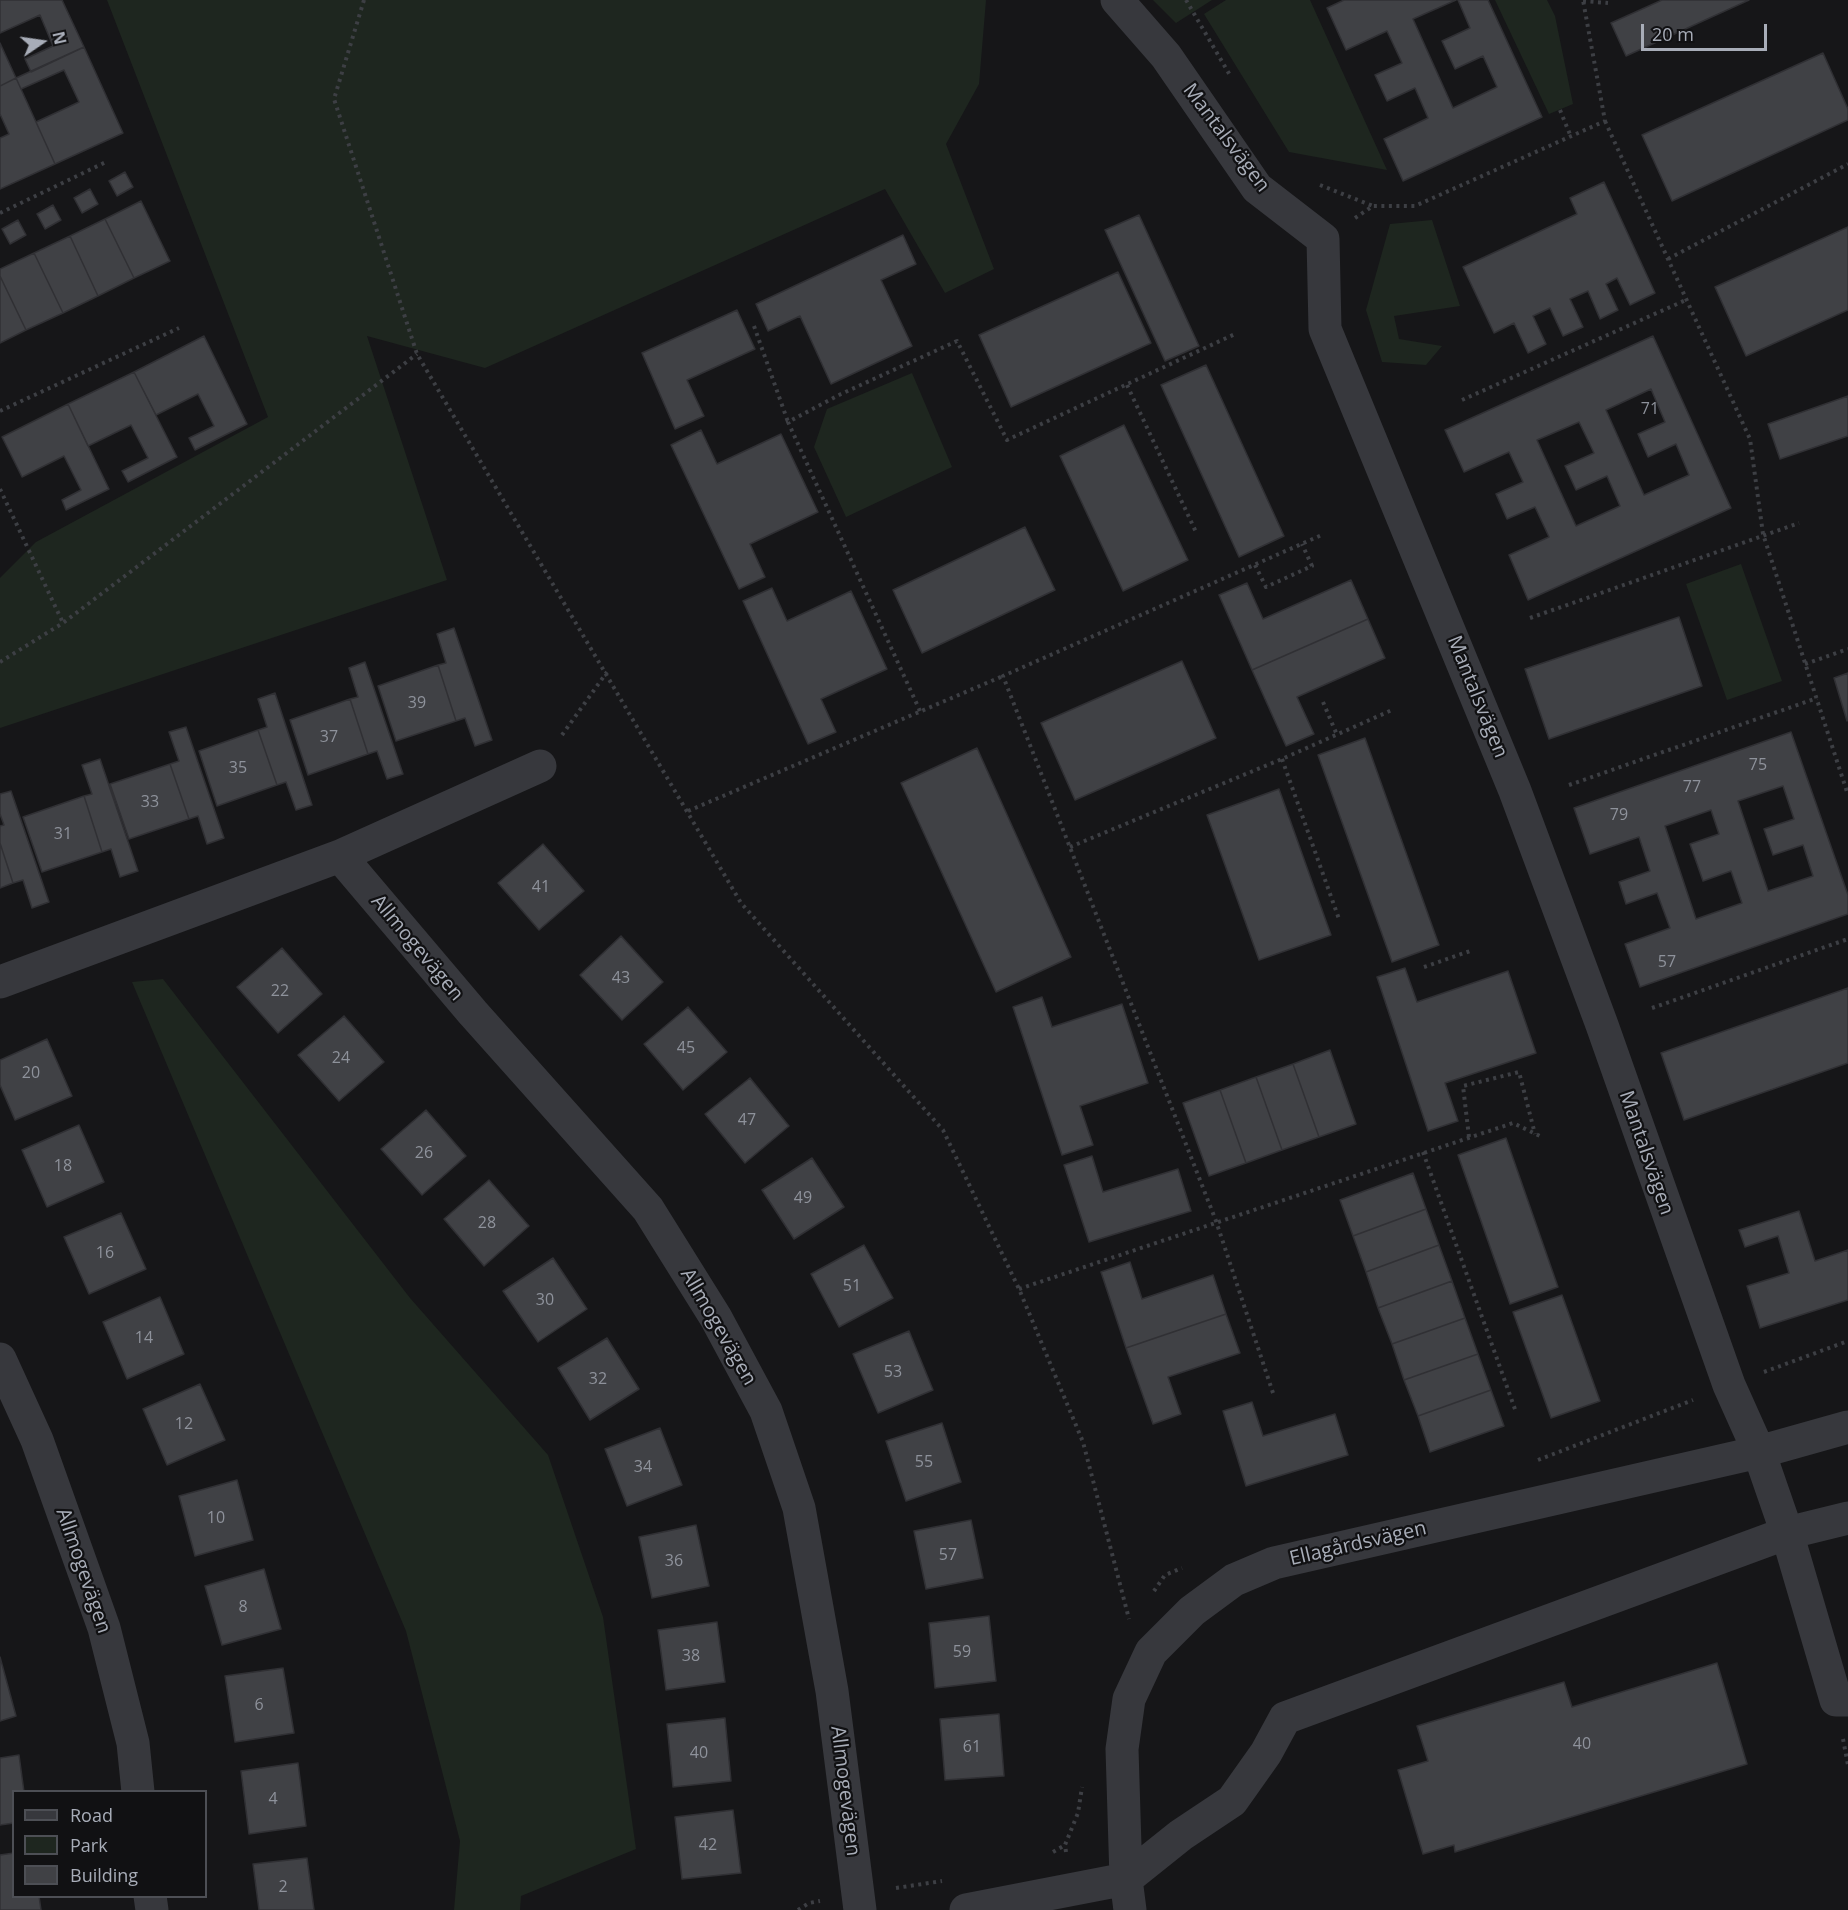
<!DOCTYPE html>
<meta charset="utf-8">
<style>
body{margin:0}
#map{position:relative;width:1848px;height:1910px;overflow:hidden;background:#161618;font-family:"Open Sans",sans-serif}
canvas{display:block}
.legend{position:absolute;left:12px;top:1790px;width:195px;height:108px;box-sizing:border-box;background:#111113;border:2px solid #4d4f55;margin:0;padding:8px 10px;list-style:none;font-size:18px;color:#a8adb8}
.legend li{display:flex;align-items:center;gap:12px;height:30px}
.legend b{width:30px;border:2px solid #4d4f55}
.north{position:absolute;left:12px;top:12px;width:60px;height:60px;-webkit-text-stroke:4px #111113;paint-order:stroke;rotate:77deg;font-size:16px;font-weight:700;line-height:24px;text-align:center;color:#a8adb8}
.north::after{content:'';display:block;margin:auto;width:21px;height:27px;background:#a8adb8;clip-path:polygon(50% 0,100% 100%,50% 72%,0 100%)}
.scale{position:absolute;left:1641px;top:24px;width:126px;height:27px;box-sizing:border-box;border:3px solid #a8adb8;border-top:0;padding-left:8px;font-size:18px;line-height:21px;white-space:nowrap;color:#a8adb8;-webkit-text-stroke:4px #111113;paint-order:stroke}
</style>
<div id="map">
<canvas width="1848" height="1910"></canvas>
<ul class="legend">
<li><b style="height:8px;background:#37383d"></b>Road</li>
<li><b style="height:16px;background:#1e261f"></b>Park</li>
<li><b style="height:16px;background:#404145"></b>Building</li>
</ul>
<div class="north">N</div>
<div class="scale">20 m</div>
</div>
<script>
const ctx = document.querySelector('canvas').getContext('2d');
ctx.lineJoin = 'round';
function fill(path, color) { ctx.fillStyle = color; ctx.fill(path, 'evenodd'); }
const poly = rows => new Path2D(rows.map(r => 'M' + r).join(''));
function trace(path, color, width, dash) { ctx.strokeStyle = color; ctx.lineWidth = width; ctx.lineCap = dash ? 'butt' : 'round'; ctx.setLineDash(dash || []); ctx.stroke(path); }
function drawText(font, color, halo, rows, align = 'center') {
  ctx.font = font + ' "Open Sans",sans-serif'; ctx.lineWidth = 4.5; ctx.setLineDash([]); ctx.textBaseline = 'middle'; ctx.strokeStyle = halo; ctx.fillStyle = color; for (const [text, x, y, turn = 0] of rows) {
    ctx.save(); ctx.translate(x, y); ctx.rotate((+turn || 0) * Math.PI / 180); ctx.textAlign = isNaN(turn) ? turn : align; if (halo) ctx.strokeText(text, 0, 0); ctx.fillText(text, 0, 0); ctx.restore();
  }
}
const green = poly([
 [107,0,986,0,979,84,946,144,994,269,945,293,885,189,485,368,367,336,447,580,0,728,0,578,36,542,268,417],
 [1153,0,1212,0,1176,23],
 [1226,0,1310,0,1387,170,1289,152,1204,14],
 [1495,0,1547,0,1555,16,1573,104,1549,114],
 [1432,220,1460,306,1394,316,1399,339,1442,346,1426,365,1382,362,1366,310,1390,224],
 [912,373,952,467,846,517,814,447,827,409],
 [1741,564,1782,681,1727,700,1686,584],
 [163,979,410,1298,548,1455,603,1617,636,1849,521,1896,520,1910,454,1910,460,1841,406,1631,132,982]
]);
const building = poly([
 [0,0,62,0,84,47,31,72,25,59,53,46,40,15,0,33,0,0],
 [1344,0,1456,0,1413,19,1453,108,1497,87,1483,56,1455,69,1442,41,1470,28,1458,0,1488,0,1542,117,1403,181,1384,139,1428,118,1415,88,1387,101,1375,75,1402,63,1387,31,1346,50,1327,8,1344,0],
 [1662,0,1749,0,1626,56,1611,23,1662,0],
 [0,43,16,78,0,86,0,43],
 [84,47,123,133,55,164,36,122,79,102,64,70,21,89,16,78,84,47],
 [1823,53,1848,109,1848,120,1672,201,1642,135,1823,53],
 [16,78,55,164,0,189,0,138,9,134,0,114,0,86,16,78],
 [125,172,133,187,117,196,109,181,125,172],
 [1604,182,1655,293,1630,305,1617,278,1606,284,1618,310,1600,319,1588,291,1570,299,1583,327,1563,336,1550,308,1533,316,1546,344,1528,353,1514,323,1494,333,1463,267,1577,214,1570,198,1604,182],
 [90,189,98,204,82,213,74,198,90,189],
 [141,201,170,261,134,278,105,219,141,201],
 [53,205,61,220,45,229,37,214,53,205],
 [1139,215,1199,346,1165,361,1105,230,1139,215],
 [105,219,134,278,98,296,70,236,105,219],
 [18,220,26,235,10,244,2,229,18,220],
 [1848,227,1848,310,1746,356,1715,287,1848,227],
 [903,235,916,264,881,280,912,346,831,384,800,316,768,331,756,304,903,235],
 [70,236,98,296,63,313,34,253,70,236],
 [34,253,63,313,26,330,0,276,0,269,34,253],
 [1118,272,1151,343,1011,407,979,335,1118,272],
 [0,276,26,330,0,343,0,276],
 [737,310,755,349,687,380,704,416,675,429,642,353,737,310],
 [204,336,247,424,195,450,189,438,214,426,198,394,156,415,134,372,204,336],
 [1653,336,1731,508,1528,600,1509,555,1549,537,1535,507,1507,519,1496,494,1523,482,1509,452,1464,472,1445,430,1653,336],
 [1651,389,1665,422,1638,434,1648,457,1676,444,1689,475,1644,495,1606,410,1651,389],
 [1579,422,1594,453,1565,466,1576,490,1607,476,1620,506,1576,526,1537,440,1579,422],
 [1206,365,1284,536,1239,557,1161,385,1206,365],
 [134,372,177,457,128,482,122,471,148,458,131,425,88,446,68,404,134,372],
 [1848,396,1848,436,1780,459,1768,424,1848,396],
 [68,404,109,489,66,510,62,500,81,490,64,456,22,477,2,437,68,404],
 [1124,425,1188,560,1123,591,1060,456,1124,425],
 [701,430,717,464,781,434,818,512,750,544,765,577,739,589,671,445,701,430],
 [1025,527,1055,590,922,653,893,590,1025,527],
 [1351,580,1368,619,1252,670,1219,595,1247,583,1263,619,1351,580],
 [772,588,787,621,851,591,887,669,821,699,836,732,808,744,743,601,772,588],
 [1679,617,1702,686,1549,739,1525,669,1679,617],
 [1368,619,1385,658,1297,697,1314,734,1286,746,1252,670,1368,619],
 [454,628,492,740,475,746,465,718,456,721,438,665,446,663,437,634,454,628],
 [1182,661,1216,738,1075,800,1041,723,1182,661],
 [365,662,403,774,387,779,377,751,368,754,350,699,358,697,349,668,365,662],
 [438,665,456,721,396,741,378,686,438,665],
 [1848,673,1848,720,1847,721,1834,678,1848,673],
 [275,693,312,805,296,810,286,782,277,785,258,730,267,727,258,699,275,693],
 [350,699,368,754,308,775,290,720,350,699],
 [186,727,224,838,207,844,198,816,189,819,170,764,179,761,169,732,186,727],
 [258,730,277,785,217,806,199,751,258,730],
 [1791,732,1848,895,1848,914,1640,987,1625,944,1670,928,1657,893,1626,904,1619,882,1650,871,1639,837,1590,854,1574,808,1791,732],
 [1783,786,1794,819,1764,829,1773,855,1803,845,1813,876,1768,891,1738,801,1783,786],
 [1711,810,1719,834,1690,844,1703,881,1731,871,1742,903,1696,919,1665,826,1711,810],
 [1365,738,1439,945,1392,962,1318,755,1365,738],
 [977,748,1071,957,996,992,901,783,977,748],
 [100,759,138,871,120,877,111,849,102,852,84,796,92,794,82,765,100,759],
 [170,764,189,819,129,839,110,784,170,764],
 [1279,789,1331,935,1259,960,1207,815,1279,789],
 [11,791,49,902,32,908,23,880,13,883,0,843,0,826,4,825,0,814,0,794,11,791],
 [84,796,102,852,42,872,23,817,84,796],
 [0,843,13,883,0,888,0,843],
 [543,844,584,891,539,930,498,883,543,844],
 [621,936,663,982,622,1020,580,975,621,936],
 [282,948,322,994,278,1033,237,987,282,948],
 [1405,968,1417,1002,1508,971,1536,1053,1445,1083,1458,1121,1428,1131,1377,977,1405,968],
 [1848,988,1848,1063,1684,1120,1661,1053,1848,988],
 [1042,997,1052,1027,1122,1004,1148,1083,1080,1106,1093,1145,1062,1155,1013,1007,1042,997],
 [688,1007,727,1052,683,1090,644,1044,688,1007],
 [344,1016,384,1062,339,1101,298,1055,344,1016],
 [47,1039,72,1096,15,1120,0,1085,0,1060,47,1039],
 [1330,1050,1356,1124,1319,1137,1293,1064,1330,1050],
 [1293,1064,1319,1137,1282,1150,1256,1077,1293,1064],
 [1256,1077,1282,1150,1246,1163,1220,1090,1256,1077],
 [750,1078,789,1126,745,1163,705,1114,750,1078],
 [1220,1090,1246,1163,1209,1176,1183,1103,1220,1090],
 [426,1110,466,1156,422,1195,381,1149,426,1110],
 [79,1125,104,1182,47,1207,22,1150,79,1125],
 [1506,1138,1558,1287,1510,1304,1458,1155,1506,1138],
 [1092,1156,1103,1192,1178,1169,1191,1211,1089,1242,1064,1165,1092,1156],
 [812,1158,844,1207,794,1239,762,1190,812,1158],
 [1413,1173,1426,1209,1353,1236,1340,1200,1413,1173],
 [489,1180,529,1226,484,1266,444,1219,489,1180],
 [1426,1209,1439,1245,1366,1272,1353,1236,1426,1209],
 [1799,1211,1815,1261,1848,1250,1848,1300,1760,1328,1747,1286,1789,1273,1778,1236,1745,1247,1739,1230,1799,1211],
 [121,1213,146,1269,89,1294,64,1237,121,1213],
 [864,1245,893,1298,839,1327,811,1274,864,1245],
 [1439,1245,1452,1281,1378,1308,1366,1272,1439,1245],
 [553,1258,587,1309,538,1342,503,1291,553,1258],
 [1130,1262,1142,1299,1213,1275,1226,1314,1126,1348,1101,1272,1130,1262],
 [1452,1281,1465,1318,1392,1344,1378,1308,1452,1281],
 [1562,1295,1600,1401,1551,1418,1513,1312,1562,1295],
 [160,1297,184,1354,127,1379,103,1322,160,1297],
 [1226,1314,1240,1353,1168,1377,1181,1414,1153,1424,1126,1348,1226,1314],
 [1465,1318,1478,1354,1404,1380,1392,1344,1465,1318],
 [909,1331,933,1390,878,1413,853,1354,909,1331],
 [607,1338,639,1389,590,1420,558,1368,607,1338],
 [1478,1354,1491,1390,1418,1416,1404,1380,1478,1354],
 [200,1384,225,1440,167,1465,143,1409,200,1384],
 [1491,1390,1504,1426,1430,1452,1418,1416,1491,1390],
 [1252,1402,1263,1436,1335,1414,1348,1455,1246,1486,1223,1411,1252,1402],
 [942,1423,961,1482,906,1501,886,1441,942,1423],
 [660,1428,682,1485,627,1506,605,1449,660,1428],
 [237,1480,253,1540,195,1556,179,1496,237,1480],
 [971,1520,983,1578,926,1589,914,1531,971,1520],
 [696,1525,709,1586,652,1598,639,1537,696,1525],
 [264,1569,281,1629,222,1645,205,1586,264,1569],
 [989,1616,996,1681,935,1688,929,1623,989,1616],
 [717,1622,725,1682,666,1690,658,1630,717,1622],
 [0,1657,16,1716,0,1721,0,1657],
 [1717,1663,1747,1764,1455,1852,1454,1845,1423,1854,1398,1770,1428,1761,1417,1726,1564,1682,1572,1707,1717,1663],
 [283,1668,294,1733,235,1742,225,1676,283,1668],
 [999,1714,1004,1776,945,1780,940,1719,999,1714],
 [725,1718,731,1781,673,1787,667,1724,725,1718],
 [19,1755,24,1792,14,1792,14,1823,0,1825,0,1758,19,1755],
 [298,1763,306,1826,249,1834,241,1771,298,1763],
 [733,1810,741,1873,682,1879,675,1817,733,1810],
 [14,1853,14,1896,39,1896,41,1910,0,1910,0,1855,14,1853],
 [307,1858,314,1910,259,1910,253,1864,307,1858]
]);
const path = poly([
 [364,0,334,99,417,354,741,903,943,1130,1019,1289,1083,1442,1129,1619],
 [1186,0,1231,77],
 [1583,1,1608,3],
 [1560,110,1571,137],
 [1605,121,1750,439,1763,534,1848,795],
 [1320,185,1373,206],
 [0,213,106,162],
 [1355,218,1373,206,1415,206,1605,121,1583,0],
 [1668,259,1848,164],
 [754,326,788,422],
 [1127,385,1196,532],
 [1462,400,1686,300],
 [0,411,179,328],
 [0,489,63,623],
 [1255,565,1266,587,1312,566,1302,544],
 [1530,618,1799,523],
 [0,662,63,623,417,354],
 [1805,664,1848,649],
 [1323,702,1337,735],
 [920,711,788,422,841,394,957,341,1007,440,1235,334],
 [562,735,607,672],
 [1282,759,1339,919],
 [1569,785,1817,698],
 [688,811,1003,676],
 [1070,847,1282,759,1392,710],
 [1424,967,1473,950],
 [1652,1008,1848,939],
 [1469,1137,1463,1086,1519,1072,1535,1134],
 [1423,1152,1516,1412],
 [1019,1289,1513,1123,1540,1136],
 [1764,1372,1848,1341],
 [1273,1393,1216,1221,1003,676,1324,534],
 [1538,1460,1693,1400],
 [1154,1591,1165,1575,1182,1568],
 [1843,1739,1848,1765],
 [1053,1852,1065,1845],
 [1066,1852,1065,1845,1078,1813,1082,1787],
 [896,1888,942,1881],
 [798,1910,809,1903,820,1901]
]);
const minor = poly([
 [1117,0,1166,56,1257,188,1323,239,1325,329,1515,791,1602,1025,1729,1385,1759,1452,1787,1533,1836,1700,1848,1700],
 [340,856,540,766],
 [0,982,340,856,473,1013,648,1209,716,1318,766,1411,799,1508,832,1691,860,1910],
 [0,1359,37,1440,104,1628,133,1743,138,1792],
 [150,1896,152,1910],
 [966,1910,1126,1879,1181,1835,1232,1801,1266,1753,1285,1718,1787,1533,1848,1518],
 [1130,1910,1126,1879,1122,1749,1129,1699,1151,1652,1192,1611,1234,1580,1274,1563,1759,1452,1848,1427]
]);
const numberNames = [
 ["71",1650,409],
 ["39",417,703],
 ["37",329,737],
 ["75",1758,765],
 ["35",238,768],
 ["77",1692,787],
 ["33",150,802],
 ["79",1619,815],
 ["31",63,834],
 ["41",541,887],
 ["57",1667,962],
 ["43",621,978],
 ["22",280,991],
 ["45",686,1048],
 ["24",341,1058],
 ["20",31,1073],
 ["47",747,1120],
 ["26",424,1153],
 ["18",63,1166],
 ["49",803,1198],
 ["28",487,1223],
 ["16",105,1253],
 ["51",852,1286],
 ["30",545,1300],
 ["14",144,1338],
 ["53",893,1372],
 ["32",598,1379],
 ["12",184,1424],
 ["55",924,1462],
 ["34",643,1467],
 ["10",216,1518],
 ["57",948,1555],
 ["36",674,1561],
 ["8",243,1607],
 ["59",962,1652],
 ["38",691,1656],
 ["6",259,1705],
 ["40",1582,1744],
 ["61",972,1747],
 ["40",699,1753],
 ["4",273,1799],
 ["42",708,1845],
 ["2",283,1887]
];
const streetNames = [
 ["Mantalsvägen",1226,138,53],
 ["Mantalsvägen",1477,697,68],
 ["Allmogevägen",417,948,50],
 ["Mantalsvägen",1646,1153,71],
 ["Allmogevägen",718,1327,60],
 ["Ellagårdsvägen",1358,1544,-13],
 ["Allmogevägen",83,1571,71],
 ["Allmogevägen",845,1791,83]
];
fill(green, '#1e261f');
fill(building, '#404145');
trace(building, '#303034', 1.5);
trace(path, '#3d3f44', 4, [3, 4.5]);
trace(minor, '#37383d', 33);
drawText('16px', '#8e929b', null, numberNames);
drawText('20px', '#a8adb8', '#111113', streetNames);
</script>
